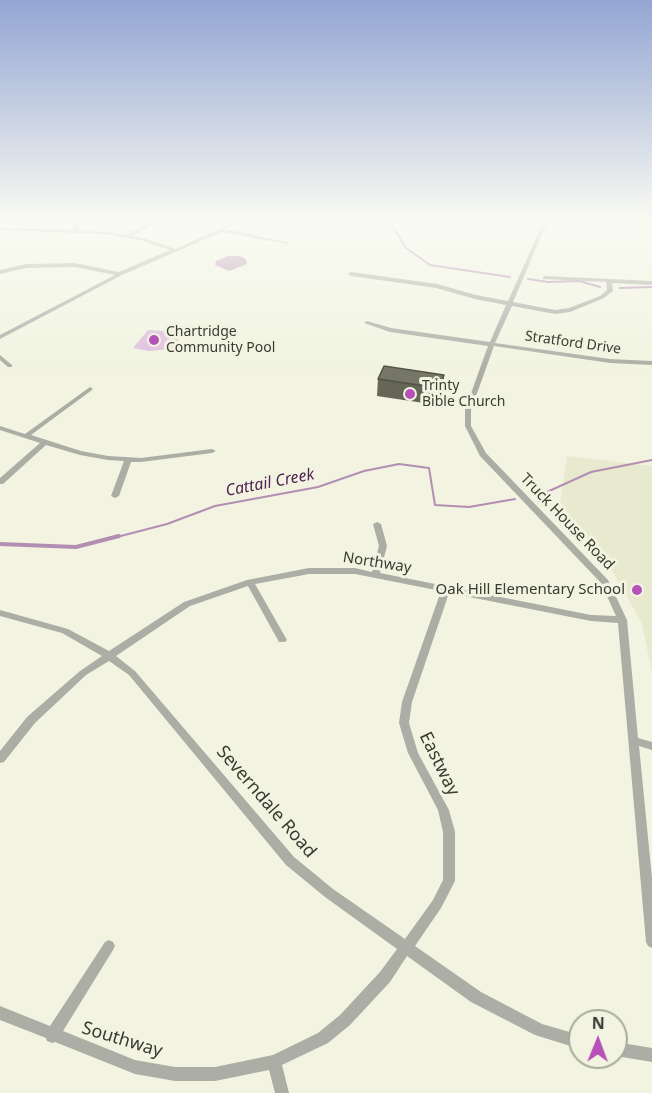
<!DOCTYPE html>
<style>
body{margin:0}
#map{position:relative;width:652px;height:1093px;overflow:hidden;background:#f2f4e1;font-family:"Noto Sans",sans-serif}
canvas{display:block}
.north{position:absolute;left:568px;top:1009px;width:60px;height:60px;box-sizing:border-box;background:#f2f4e1;border:2px solid #a8aa9b;border-radius:50%;rotate:1deg;font-size:16px;font-weight:700;line-height:24px;text-align:center;color:#3a3b33}
.north::after{content:'';display:block;margin:auto;width:21px;height:27px;background:#b551b7;clip-path:polygon(50% 0,100% 100%,50% 72%,0 100%)}
</style>
<div id="map">
<canvas width="652" height="1093"></canvas>
<div class="north">N</div>
</div>
<script>
const ctx = document.querySelector('canvas').getContext('2d');
ctx.lineJoin = 'round';
function fill(path, color) { ctx.fillStyle = color; ctx.fill(path, 'evenodd'); }
const poly = rows => new Path2D(rows.map(r => 'M' + r).join(''));
function trace(path, color, width, dash) { ctx.strokeStyle = color; ctx.lineWidth = width; ctx.lineCap = dash ? 'butt' : 'round'; ctx.setLineDash(dash || []); ctx.stroke(path); }
function drawText(font, color, halo, rows, align = 'center') {
  ctx.font = font + ' "Noto Sans",sans-serif'; ctx.lineWidth = 6; ctx.setLineDash([]); ctx.textBaseline = 'middle'; ctx.strokeStyle = halo; ctx.fillStyle = color; for (const [text, x, y, turn = 0] of rows) {
    ctx.save(); ctx.translate(x, y); ctx.rotate((+turn || 0) * Math.PI / 180); ctx.textAlign = isNaN(turn) ? turn : align; if (halo) ctx.strokeText(text, 0, 0); ctx.fillText(text, 0, 0); ctx.restore();
  }
}
const built = poly([
 [567,456,652,466,652,673,642,624,604,556,566,517,560,503]
]);
const green = poly([
 [148,330,183,332,172,349,149,351,133,348]
]);
const water = poly([
 [228,256,240,256,246,259,247,264,229,271,215,265,216,261]
]);
const streamFar1 = poly([
 [388,218,406,248,430,265,510,277],
 [528,279,548,282,579,281,600,287],
 [620,288,652,287],
 [534,494,547,492,591,472,652,460],
 [113,538,167,524,215,506,318,487,364,471,399,464,429,468,435,505,469,507,515,499]
]);
const stream = poly([
 [0,544,76,547,119,536]
]);
const street = poly([
 [80,218,84,218,77,230,105,232,127,235,157,218,161,218,161,220,132,236,143,238,175,249,220,229,237,220,239,221,239,222,226,229,290,243,288,244,222,232,122,275,0,339,0,335,115,275,75,267,26,268,0,274,0,270,26,264,75,263,119,272,170,250,140,240,105,234,0,230,0,228,72,230,80,218],
 [307,218,311,218,312,221,308,222,307,218],
 [545,218,549,218,513,302,555,310,569,308,600,296,607,290,606,282,543,279,543,277,545,276,652,281,652,285,612,283,613,291,604,298,570,312,555,314,512,306,495,343,610,359,652,361,652,365,610,363,494,346,471,410,471,426,486,453,608,580,627,620,638,738,652,742,652,750,639,746,652,878,652,948,648,946,646,942,618,623,591,621,449,593,412,702,409,723,418,753,449,810,455,832,455,881,441,908,415,946,481,992,542,1024,580,1035,580,1049,535,1035,471,1002,407,956,390,982,350,1025,328,1043,282,1065,289,1093,275,1093,269,1070,215,1081,175,1081,135,1074,55,1042,52,1043,47,1041,46,1038,0,1020,0,1006,50,1026,105,942,109,940,113,942,115,946,113,950,63,1031,135,1060,175,1067,215,1067,273,1055,318,1033,340,1015,380,972,397,949,325,897,286,865,129,675,109,661,86,675,35,723,4,762,0,763,0,751,27,717,80,671,102,656,62,633,0,616,0,610,68,629,109,651,184,602,247,580,309,568,355,568,372,572,379,546,373,524,377,522,381,524,387,546,380,573,591,615,616,616,601,583,480,456,465,426,465,410,488,346,390,332,364,323,367,321,391,328,490,342,506,305,475,299,436,288,351,276,348,274,351,272,437,284,476,295,508,301,545,218],
 [309,574,355,574,441,591,402,702,399,723,408,753,438,810,443,832,443,880,433,900,405,939,333,889,294,857,135,671,116,656,190,606,248,586,279,642,285,642,287,640,255,584,309,574],
 [0,355,12,365,12,367,8,367,0,360,0,355],
 [90,387,93,389,92,390,31,435,81,451,108,456,141,458,212,449,216,451,212,453,141,462,131,462,119,496,115,498,111,496,124,461,108,460,80,455,46,445,3,484,0,484,0,478,40,443,0,430,0,426,25,434,90,387],
 [616,1042,652,1048,652,1062,616,1056,616,1042]
]);
const wall = poly([
 [444,375,442,392,437,405,377,396,378,379]
]);
const shadedWall = poly([
 [444,375,442,392,437,405,439,388]
]);
const building = poly([
 [384,366,444,375,439,388,378,379,384,366]
]);
const markers = [
 [154,340,6,"#b551b7"],
 [410,394,6,"#b551b7"],
 [637,590,6,"#b551b7"]
];
const farPoinames = [
 ["Chartridge",166,332],
 ["Community Pool",166,348],
 ["Trinty",422,386],
 ["Bible Church",422,402]
];
const farStreetnames = [
 ["Stratford Drive",573,343,8]
];
const streetNames = [
 ["Truck House Road",567,522,46],
 ["Northway",377,563,9]
];
const poiNames = [
 ["Oak Hill Elementary School",625,590]
];
const waterNames = [
 ["Cattail Creek",270,483,-11]
];
const nearStreetnames = [
 ["Eastway",439,764,64],
 ["Severndale Road",266,802,49],
 ["Southway",122,1040,17]
];
fill(built, '#e8ead0');
fill(green, '#ddbedc');
fill(water, '#b38eb3');
trace(streamFar1, '#b38eb3', 2);
trace(stream, '#b38eb3', 4);
fill(street, '#acada5');
fill(wall, '#656558');
fill(shadedWall, '#525347');
fill(building, '#757666');
trace(building, '#525347', 1.5);
const sky = ctx.createLinearGradient(0, 0, 0, 371);
sky.addColorStop(0, '#93a5d3');
sky.addColorStop(0.59, '#f9faf2');
sky.addColorStop(1, '#f9faf200');
ctx.fillStyle = sky;
ctx.fillRect(0, 0, 652, 371);
for (const [x, y, r, color] of markers) { const dot = new Path2D(); dot.arc(x, y, r, 0, 2 * Math.PI); ctx.fillStyle = color; ctx.fill(dot); trace(dot, '#f2f4e1', 2); }
drawText('14px', '#3a3b33', '#f2f4e1', farPoinames, 'left');
drawText('14px', '#3a3b33', '#f2f4e1', farStreetnames);
drawText('15px', '#3a3b33', '#f2f4e1', streetNames);
drawText('15px', '#3a3b33', '#f2f4e1', poiNames, 'right');
drawText('italic 16px', '#512252', '#f2f4e1', waterNames);
drawText('18px', '#3a3b33', '#f2f4e1', nearStreetnames);
</script>
